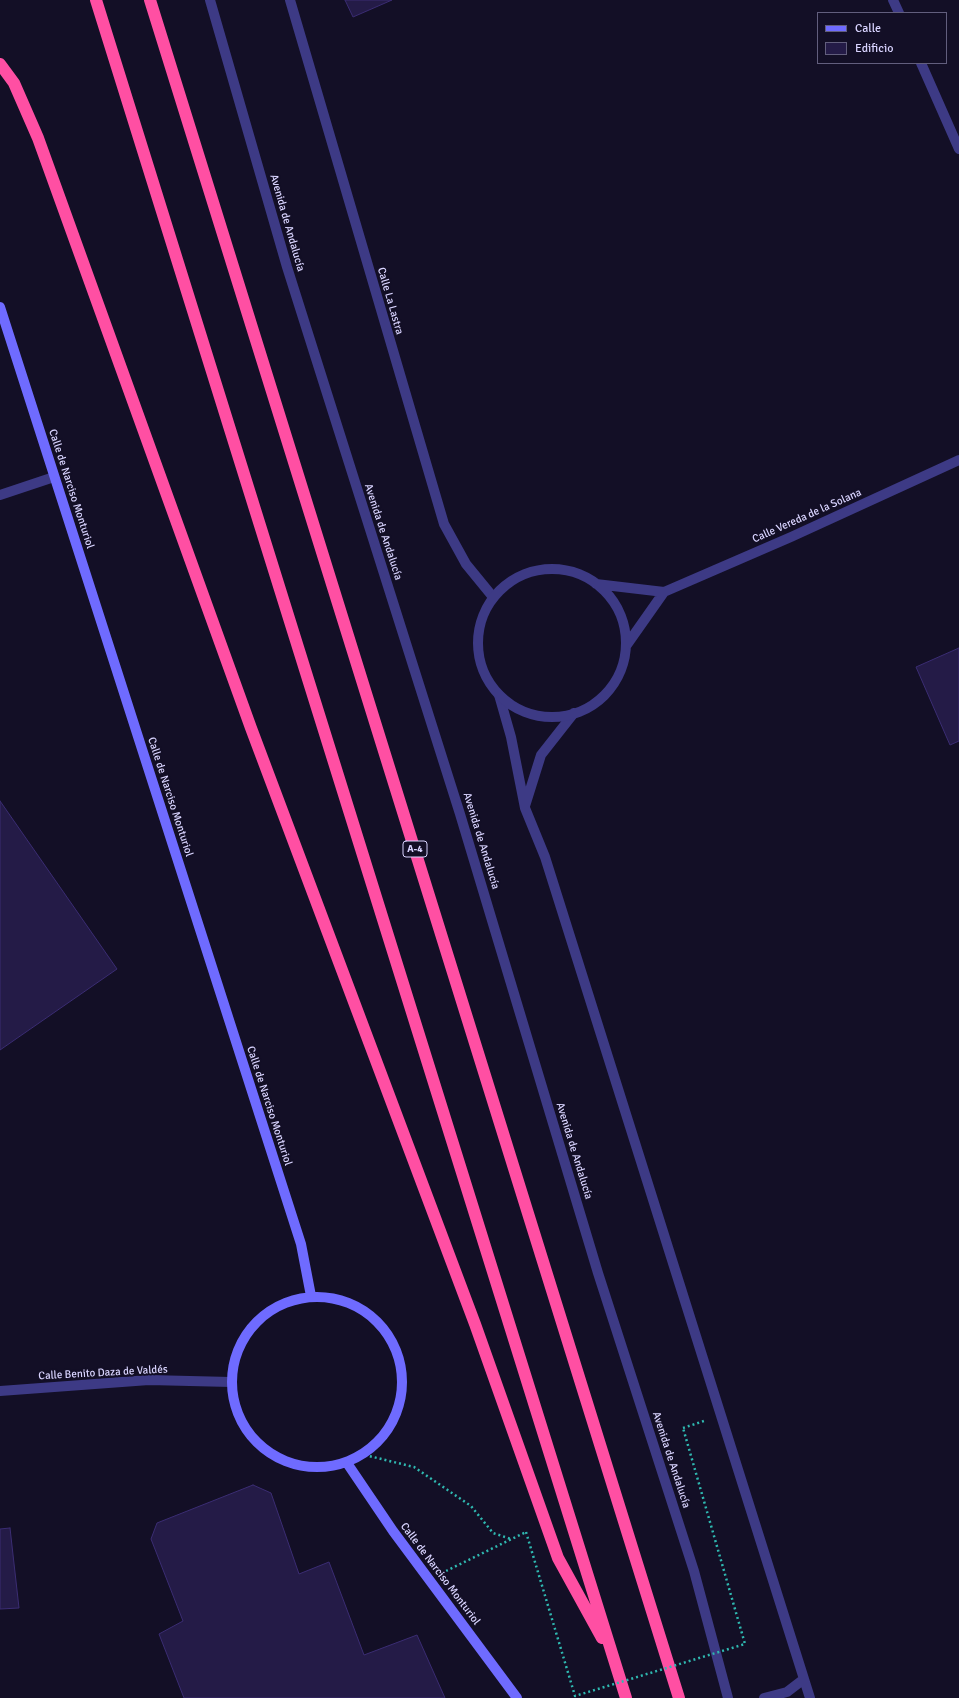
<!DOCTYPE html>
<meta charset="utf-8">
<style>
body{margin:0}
#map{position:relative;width:959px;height:1698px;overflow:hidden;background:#130f26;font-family:Signika,sans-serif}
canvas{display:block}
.legend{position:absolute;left:817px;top:12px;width:130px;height:52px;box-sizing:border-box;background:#130f26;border:1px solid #625e7d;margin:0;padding:5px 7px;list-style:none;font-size:12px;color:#d9d4ff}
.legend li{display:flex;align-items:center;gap:8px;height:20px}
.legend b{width:20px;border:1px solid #625e7d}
</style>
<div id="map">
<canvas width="959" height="1698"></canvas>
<ul class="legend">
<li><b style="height:5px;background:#6f6bff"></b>Calle</li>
<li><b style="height:11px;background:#241b47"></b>Edificio</li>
</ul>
</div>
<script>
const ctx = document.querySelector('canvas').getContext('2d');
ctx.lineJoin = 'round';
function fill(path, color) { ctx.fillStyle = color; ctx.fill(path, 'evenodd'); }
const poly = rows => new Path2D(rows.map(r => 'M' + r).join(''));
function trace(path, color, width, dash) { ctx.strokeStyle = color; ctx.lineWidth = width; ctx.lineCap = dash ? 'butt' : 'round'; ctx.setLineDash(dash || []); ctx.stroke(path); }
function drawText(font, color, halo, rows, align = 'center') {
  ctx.font = font + ' Signika,sans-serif'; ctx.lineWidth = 4; ctx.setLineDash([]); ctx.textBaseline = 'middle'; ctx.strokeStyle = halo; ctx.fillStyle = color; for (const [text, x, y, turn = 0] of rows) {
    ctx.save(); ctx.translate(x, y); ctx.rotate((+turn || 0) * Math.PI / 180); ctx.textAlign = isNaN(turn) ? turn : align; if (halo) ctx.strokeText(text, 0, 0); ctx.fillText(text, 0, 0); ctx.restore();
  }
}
const building = poly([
 [345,0,392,0,353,17,345,0],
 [959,648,959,741,950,745,916,667,959,648],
 [0,801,117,969,0,1050,0,801],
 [253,1485,271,1493,299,1574,329,1562,364,1655,417,1635,445,1698,184,1698,159,1634,183,1621,151,1539,157,1523,253,1485],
 [10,1528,19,1608,0,1609,0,1529,10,1528]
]);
const path = poly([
 [683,1428,704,1421],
 [365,1455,414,1467,471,1506,493,1533,511,1539],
 [446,1571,526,1532]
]);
const lane = poly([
 [290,0,444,524,466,564,493,597],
 [0,495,54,477],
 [499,695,511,737,525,808,545,857,810,1698],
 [525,806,541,755,574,713],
 [764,1698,787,1692,804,1679]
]);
const street = poly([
 [210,0,287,267,460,814,598,1273,694,1571,728,1698],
 [893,0,899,13],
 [921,63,959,149],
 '478 643a74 74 0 1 1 148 0a74 74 0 1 1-148 0Z',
 [596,584,664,592,791,537,959,460],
 [626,646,664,592],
 [0,1391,149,1380,231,1382]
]);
const secondary = poly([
 [0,307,301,1244,311,1296],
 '232 1382a85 85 0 1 1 170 0a85 85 0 1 1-170 0Z',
 [347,1463,393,1531,517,1698]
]);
const highway = poly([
 [96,0,626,1698],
 [150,0,679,1698],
 [0,64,14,83,38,138,251,728,475,1324,558,1558,602,1638]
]);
const pathBridge = poly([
 [526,1532,575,1696,745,1644,683,1428]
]);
const shields = [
 [415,849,24]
];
const shieldNames = [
 ["A-4",415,849]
];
const streetNames = [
 ["Avenida de Andalucía",287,223,74],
 ["Calle La Lastra",390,301,74],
 ["Calle de Narciso Monturiol",71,489,72],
 ["Calle Vereda de la Solana",807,516,-24],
 ["Avenida de Andalucía",383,532,72],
 ["Calle de Narciso Monturiol",170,797,72],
 ["Avenida de Andalucía",481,841,73],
 ["Calle de Narciso Monturiol",269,1106,72],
 ["Avenida de Andalucía",574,1151,73],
 ["Calle Benito Daza de Valdés",103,1373,-3],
 ["Avenida de Andalucía",671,1460,72],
 ["Calle de Narciso Monturiol",440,1574,53]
];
fill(building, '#241b47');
trace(building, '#3b2d73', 1);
trace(path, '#2fb8b0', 2.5, [2, 3]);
trace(lane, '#3d3a85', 10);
trace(street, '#3d3a85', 10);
trace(secondary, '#6f6bff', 10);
trace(highway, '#ff4fa3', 12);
trace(pathBridge, '#2fb8b0', 2.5, [2, 3]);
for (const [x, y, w] of shields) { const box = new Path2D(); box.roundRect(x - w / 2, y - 8, w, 16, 3); ctx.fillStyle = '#130f26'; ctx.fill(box); trace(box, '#d9d4ff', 1); }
drawText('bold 10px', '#d9d4ff', null, shieldNames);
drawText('11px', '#d9d4ff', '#130f26', streetNames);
</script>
